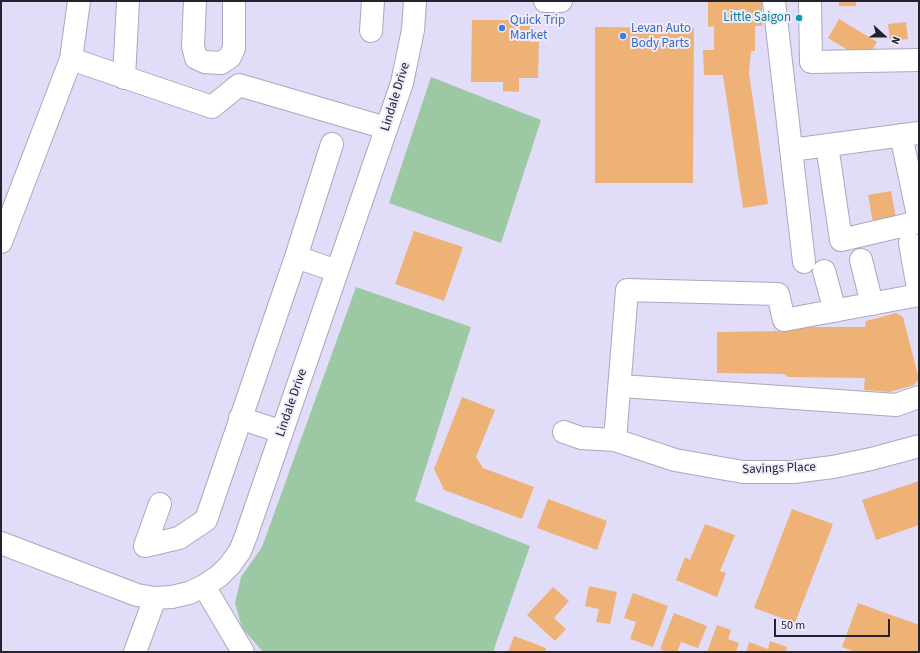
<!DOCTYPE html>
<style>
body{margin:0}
#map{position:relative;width:920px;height:653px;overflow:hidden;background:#e1dcf8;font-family:"Source Sans 3",sans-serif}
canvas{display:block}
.frame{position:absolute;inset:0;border:2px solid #24232d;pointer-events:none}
.north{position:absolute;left:864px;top:16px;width:40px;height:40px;-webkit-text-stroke:3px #eeebfc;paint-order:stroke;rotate:111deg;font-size:11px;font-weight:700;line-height:16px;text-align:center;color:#24232d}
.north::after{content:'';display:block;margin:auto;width:14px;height:18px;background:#24232d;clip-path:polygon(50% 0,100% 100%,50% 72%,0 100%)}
.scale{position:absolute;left:774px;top:619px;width:116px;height:18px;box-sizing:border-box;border:2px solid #24232d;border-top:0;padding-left:5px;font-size:12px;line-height:14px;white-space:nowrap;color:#24232d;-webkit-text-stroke:3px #eeebfc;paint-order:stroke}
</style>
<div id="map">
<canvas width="920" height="653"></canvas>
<div class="frame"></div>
<div class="north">N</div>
<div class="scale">50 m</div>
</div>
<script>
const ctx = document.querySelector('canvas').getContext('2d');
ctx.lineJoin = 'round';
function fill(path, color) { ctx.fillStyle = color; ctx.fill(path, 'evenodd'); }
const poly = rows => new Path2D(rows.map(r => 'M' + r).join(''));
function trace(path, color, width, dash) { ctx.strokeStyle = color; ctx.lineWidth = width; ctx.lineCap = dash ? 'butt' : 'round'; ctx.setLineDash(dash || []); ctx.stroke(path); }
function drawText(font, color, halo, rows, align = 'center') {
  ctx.font = font + ' "Source Sans 3",sans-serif'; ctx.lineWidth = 4; ctx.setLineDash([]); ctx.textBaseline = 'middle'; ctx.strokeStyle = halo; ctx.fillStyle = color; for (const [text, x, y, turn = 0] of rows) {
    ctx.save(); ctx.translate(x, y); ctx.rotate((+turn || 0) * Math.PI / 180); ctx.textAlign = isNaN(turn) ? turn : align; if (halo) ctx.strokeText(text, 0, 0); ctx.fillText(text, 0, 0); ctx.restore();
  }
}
const green = poly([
 [431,77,541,120,501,243,389,203],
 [356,287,471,327,415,501,530,546,493,652,263,652,242,628,235,603,241,577,262,547]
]);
const building = poly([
 [708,1,762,1,762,26,755,26,755,51,751,51,749,73,768,204,743,208,723,75,704,75,703,50,714,50,714,26,708,27],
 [839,1,856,1,856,6,839,6],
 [839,19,877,42,866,61,828,38],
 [472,20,530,20,530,42,539,42,538,78,519,78,519,92,503,91,503,82,471,82],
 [906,22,908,39,890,41,888,24],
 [595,27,694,28,693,183,595,183],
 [891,191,897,224,874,228,868,195],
 [414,231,463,247,444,301,395,284],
 [896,313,903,317,919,379,914,385,890,392,864,390,865,378,788,377,784,374,717,373,717,332,781,331,780,327,865,327,866,321],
 [462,397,495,410,476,457,483,468,534,487,522,519,444,490,434,469],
 [919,481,919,525,876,540,862,500],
 [548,499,607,521,597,550,537,528],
 [792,509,833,524,795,623,754,608],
 [705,524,735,535,720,571,726,573,717,597,676,580,685,557,690,560],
 [589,586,617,592,610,624,596,622,599,609,585,606],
 [553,587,569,601,554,618,566,629,555,641,527,615],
 [633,593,668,606,653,647,630,639,636,622,624,618],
 [858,603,919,625,919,652,855,652,842,647],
 [674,613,707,626,698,648,681,642,677,652,666,652,660,649],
 [717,625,731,630,728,639,739,643,736,652,707,652],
 [514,636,546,648,545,652,508,652],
 [770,641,787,647,786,652,746,652,749,642,768,649]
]);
const minor = poly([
 [195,1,193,46,196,58,205,62,221,63,230,57,234,48,234,1],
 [545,1,561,1],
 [774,1,804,262],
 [810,1,811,62,919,60],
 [371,31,373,1],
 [71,59,212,107,239,85,386,128],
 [124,78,128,1],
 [901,135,919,220],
 [827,145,841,240,919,222],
 [791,150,919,133],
 [1,242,71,59,79,1],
 [910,243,919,294],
 [296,257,337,271],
 [861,260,872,304],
 [824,271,835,311],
 [621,386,896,405,919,397],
 [240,418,282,432],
 [564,432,581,438,615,440,675,460,743,472,793,472,833,467,871,459,919,446],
 [615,440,627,290,778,294,784,320,919,295],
 [1,543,137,595,155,598,172,597,189,593,204,586,219,576,230,565,240,551,246,536,402,83,413,30,415,1],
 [145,546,179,538,206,520,296,257,332,144],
 [145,546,160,504],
 [204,586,243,652],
 [135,652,155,598]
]);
const markers = [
 [799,18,4,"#0f9aa8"],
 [502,28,4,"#3f7fe0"],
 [623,36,4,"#3f7fe0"]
];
const cultureNames = [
 ["Little Saigon",791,18]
];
const shopNames = [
 ["Quick Trip",510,21],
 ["Market",510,36],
 ["Levan Auto",631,29],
 ["Body Parts",631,44]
];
const streetNames = [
 ["Lindale Drive",396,97,-73],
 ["Lindale Drive",292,403,-71],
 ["Savings Place",779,469,-2]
];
fill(green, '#9cc9a4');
fill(building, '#efb276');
trace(minor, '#aba7c1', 24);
trace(minor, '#fff', 22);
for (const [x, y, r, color] of markers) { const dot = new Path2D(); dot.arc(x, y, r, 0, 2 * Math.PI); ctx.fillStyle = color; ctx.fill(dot); trace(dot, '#eeebfc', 1.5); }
drawText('13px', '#0d838f', '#eeebfc', cultureNames, 'right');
drawText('13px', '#366cbe', '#eeebfc', shopNames, 'left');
drawText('13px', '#24232d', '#eeebfc', streetNames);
</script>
